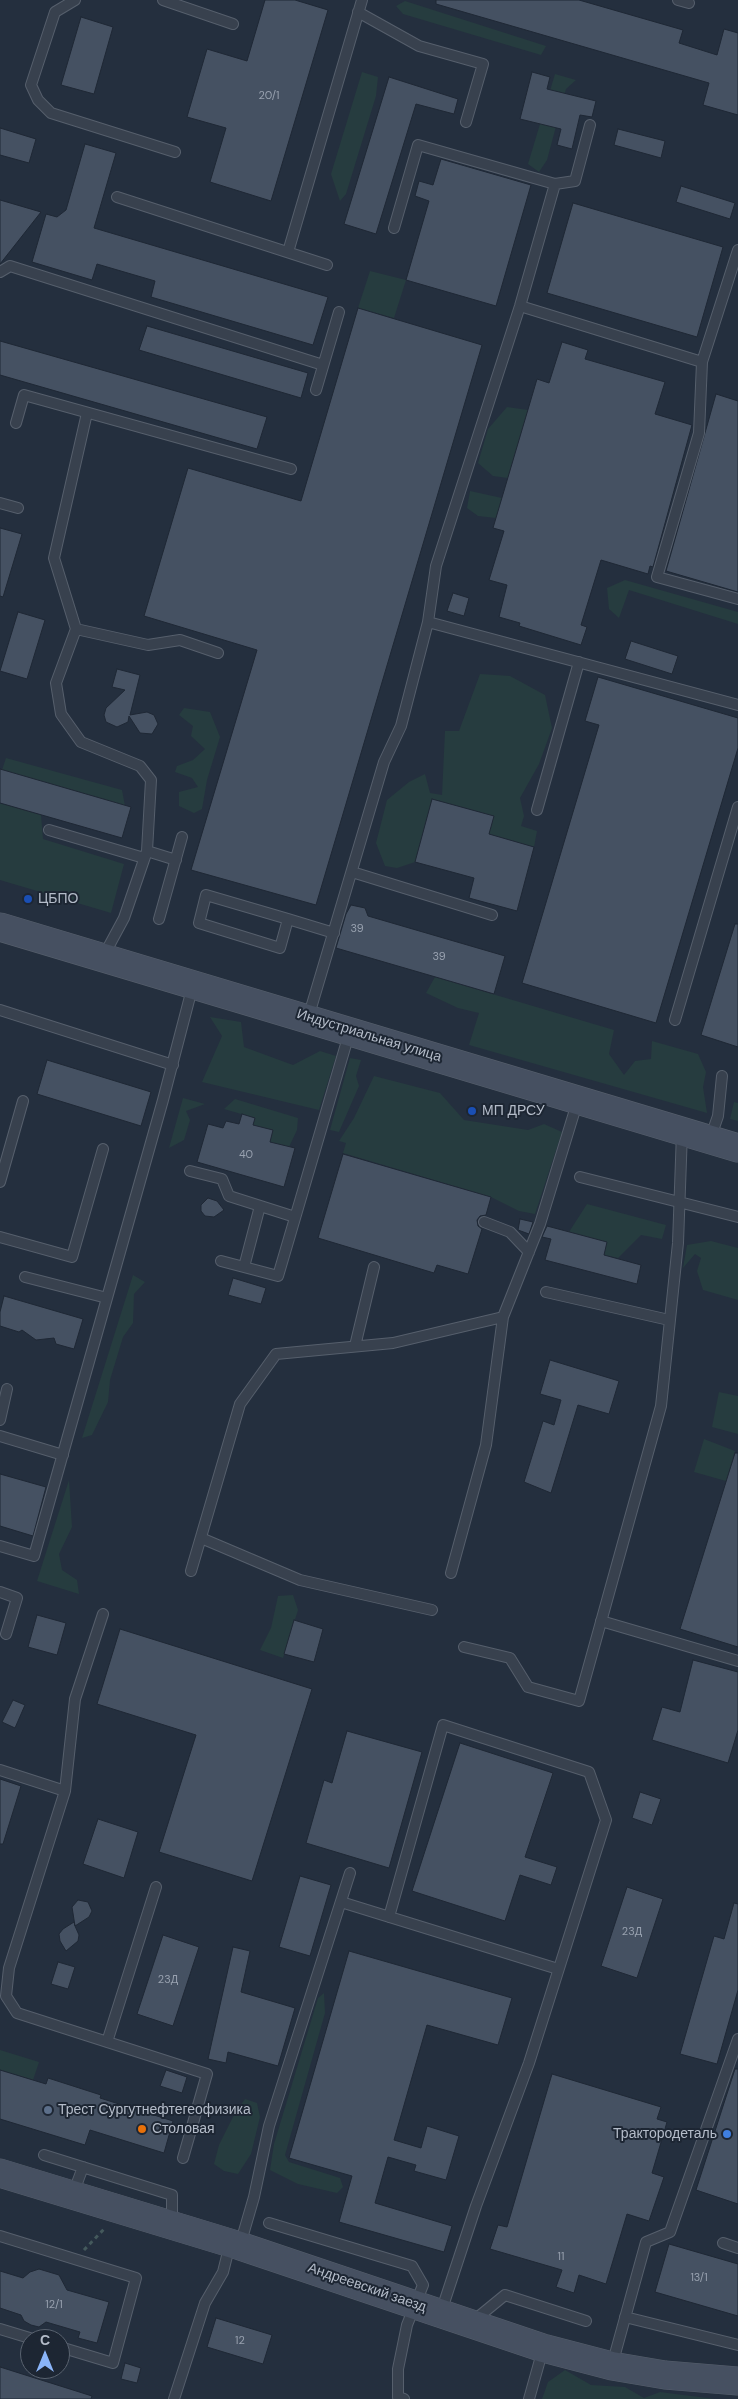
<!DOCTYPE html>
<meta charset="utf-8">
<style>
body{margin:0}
#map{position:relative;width:738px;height:2399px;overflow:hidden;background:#242f3e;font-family:"DM Sans",sans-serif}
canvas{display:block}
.north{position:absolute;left:20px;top:2329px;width:50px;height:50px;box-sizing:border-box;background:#1d2633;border:1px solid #59626f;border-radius:50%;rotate:0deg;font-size:14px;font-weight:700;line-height:20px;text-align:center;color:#b4bcc9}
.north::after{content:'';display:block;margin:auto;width:18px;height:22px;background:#8ab4f8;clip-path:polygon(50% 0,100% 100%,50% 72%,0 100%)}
</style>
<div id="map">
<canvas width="738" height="2399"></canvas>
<div class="north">С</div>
</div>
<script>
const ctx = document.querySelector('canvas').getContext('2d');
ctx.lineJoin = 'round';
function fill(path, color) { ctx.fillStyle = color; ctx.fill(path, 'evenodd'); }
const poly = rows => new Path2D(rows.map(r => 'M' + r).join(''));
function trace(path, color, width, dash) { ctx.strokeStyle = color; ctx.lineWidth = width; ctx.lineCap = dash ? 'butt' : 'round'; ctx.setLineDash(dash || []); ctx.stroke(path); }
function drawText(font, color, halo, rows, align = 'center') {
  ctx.font = font + ' "DM Sans",sans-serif'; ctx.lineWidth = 4; ctx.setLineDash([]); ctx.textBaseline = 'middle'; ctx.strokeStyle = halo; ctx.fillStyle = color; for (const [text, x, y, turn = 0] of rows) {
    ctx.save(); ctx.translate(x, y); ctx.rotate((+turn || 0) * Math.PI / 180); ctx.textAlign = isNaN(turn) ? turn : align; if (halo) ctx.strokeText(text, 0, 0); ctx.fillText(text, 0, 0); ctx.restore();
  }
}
const green = poly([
 [405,1,546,46,541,55,403,14,396,6],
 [362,72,378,77,376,96,346,194,340,201,331,174],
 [555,74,576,80,566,89,547,160,539,172,528,164],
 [370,271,406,280,394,318,358,308],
 [507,407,528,410,508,478,493,476,478,463,488,429],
 [470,491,502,498,496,518,478,516,467,508],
 [625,580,738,612,738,624,629,590,619,618,609,609,607,588],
 [480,674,510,676,545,695,552,728,539,764,520,798,524,816,521,826,537,831,534,847,489,834,494,816,432,799,415,862,397,868,385,866,376,843,387,800,409,782,425,774,430,793,442,795,445,731,459,731],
 [184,708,210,712,220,737,207,780,202,809,194,813,179,806,179,792,198,787,192,778,175,772,177,766,193,760,205,749,191,736,193,726,179,715],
 [6,758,122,790,125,806,2,770],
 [0,803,41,815,43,839,124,864,111,913,0,880],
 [435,977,614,1030,609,1054,624,1075,635,1061,651,1059,652,1041,698,1054,706,1072,703,1087,707,1113,469,1045,479,1013,458,1008,426,993],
 [210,1017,241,1022,244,1047,293,1065,320,1051,336,1056,319,1110,202,1082,222,1036],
 [350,1058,361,1060,356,1076,359,1086,339,1132,330,1130],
 [374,1076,440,1093,464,1120,528,1130,544,1124,562,1132,535,1214,519,1211,491,1197,343,1153,346,1143,339,1141,354,1118],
 [183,1098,205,1104,186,1111,190,1120,184,1140,169,1148],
 [235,1099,298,1118,297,1130,289,1147,270,1142,273,1130,253,1125,255,1118,224,1109],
 [734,1102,738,1103,738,1121,730,1119],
 [587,1204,666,1225,662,1239,641,1235,618,1258,604,1255,607,1242,569,1232],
 [711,1241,738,1248,738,1300,703,1290,697,1271,701,1258,695,1254,683,1268,687,1245],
 [133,1275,145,1282,134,1294,133,1323,123,1337,110,1380,108,1402,92,1435,82,1438],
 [719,1392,738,1396,738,1434,712,1427],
 [704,1439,735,1451,726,1481,694,1472],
 [69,1480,72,1527,59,1554,62,1570,77,1580,79,1594,37,1581],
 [293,1595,298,1610,283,1658,260,1650,271,1628,278,1596],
 [324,1993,325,2013,285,2155,289,2162,340,2178,343,2187,337,2193,298,2184,270,2170,274,2144,318,1998],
 [0,2050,39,2062,33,2080,0,2070],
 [245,2099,257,2103,260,2117,251,2154,238,2174,224,2171,214,2164,219,2145,235,2113],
 [565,2370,591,2385,625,2387,644,2398,660,2392,715,2399,542,2399,548,2382]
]);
const building = poly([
 [265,0,295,0,328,10,271,201,210,182,226,128,187,117,207,49,247,61,265,0],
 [436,0,579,0,683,30,679,43,717,55,724,29,738,33,738,115,703,105,709,83,436,4,436,0],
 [81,17,113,27,94,94,61,85,81,17],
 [532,72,550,77,547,89,596,101,592,117,580,115,572,149,557,145,561,129,520,119,532,72],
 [389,77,458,99,454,114,416,104,376,234,344,224,389,77],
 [0,128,36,139,29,163,0,155,0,128],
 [618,129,665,141,661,158,614,145,618,129],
 [85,144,116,153,94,228,328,297,313,345,151,297,155,281,97,264,92,280,32,262,46,214,57,217,66,210,85,144],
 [441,159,531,185,496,306,406,280,429,201,415,196,419,181,433,185,441,159],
 [681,186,735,203,730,219,676,202,681,186],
 [0,200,41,212,0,264,0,200],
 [573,203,723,247,697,337,547,293,573,203],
 [358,308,482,345,316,905,191,870,257,650,144,616,188,468,301,501,358,308],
 [147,326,308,373,301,398,139,350,147,326],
 [0,341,267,417,257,449,0,375,0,341],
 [562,342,588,350,585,359,665,382,655,414,692,425,653,567,650,566,648,574,601,560,581,625,587,627,581,645,519,626,520,623,499,617,507,585,489,580,504,531,493,528,537,379,549,383,562,342],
 [716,394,738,401,738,592,666,571,716,394],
 [0,528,22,534,3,597,0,596,0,528],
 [453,593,469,598,464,616,447,611,453,593],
 [18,612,45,620,27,679,0,671,18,612],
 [631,641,678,656,672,674,625,659,631,641],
 [117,669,140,675,130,715,147,712,154,715,158,724,152,734,140,733,129,716,128,722,117,727,106,722,104,715,106,708,125,690,112,687,117,669],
 [598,677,738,718,738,748,656,1023,522,983,599,725,585,721,598,677],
 [0,769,131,807,122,838,0,803,0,769],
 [432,799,494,816,489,834,534,847,517,911,469,898,474,878,415,862,432,799],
 [351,905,365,908,368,916,505,956,494,994,336,948,346,914,351,905],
 [735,924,738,924,738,1047,701,1035,735,924],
 [47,1060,151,1092,141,1126,37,1094,47,1060],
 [242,1114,255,1118,253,1125,273,1130,270,1142,295,1148,284,1187,197,1162,208,1124,223,1128,226,1121,239,1124,242,1114],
 [343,1154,491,1197,486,1215,480,1216,477,1220,478,1226,482,1229,468,1274,437,1265,434,1273,318,1238,343,1154],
 [208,1198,217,1201,224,1210,214,1217,205,1216,201,1211,201,1205,208,1198],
 [520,1219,533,1222,529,1234,518,1230,520,1219],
 [547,1226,607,1242,604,1255,641,1265,637,1284,545,1260,551,1239,542,1237,547,1226],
 [233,1278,266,1288,261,1304,228,1295,233,1278],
 [4,1296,83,1319,74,1349,56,1344,54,1338,36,1340,22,1330,19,1332,0,1326,0,1312,4,1296],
 [550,1360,619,1381,609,1414,578,1405,551,1493,524,1482,543,1421,554,1425,561,1400,540,1394,550,1360],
 [735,1453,738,1453,738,1647,680,1629,735,1453],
 [0,1474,46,1487,33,1536,0,1526,0,1474],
 [37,1615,66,1623,57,1655,28,1647,37,1615],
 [294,1620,323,1629,314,1662,284,1654,294,1620],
 [120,1629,312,1689,252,1881,159,1852,196,1735,97,1704,120,1629],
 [693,1660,738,1672,738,1730,728,1763,652,1740,662,1707,680,1712,693,1660],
 [13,1700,25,1705,15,1728,2,1722,13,1700],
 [347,1731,422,1752,389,1868,306,1843,324,1780,332,1783,347,1731],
 [460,1743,553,1773,525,1857,557,1867,551,1885,520,1875,505,1921,412,1891,460,1743],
 [0,1779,21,1786,3,1844,0,1844,0,1779],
 [640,1792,661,1799,652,1825,632,1818,640,1792],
 [98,1819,138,1832,124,1878,83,1864,98,1819],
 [300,1876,331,1885,310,1956,279,1947,300,1876],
 [627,1887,663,1899,637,1978,601,1966,627,1887],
 [78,1900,88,1902,92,1911,89,1917,75,1926,79,1935,78,1941,66,1951,60,1941,59,1934,63,1929,74,1922,75,1926,72,1907,78,1900],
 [734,1903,738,1904,738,1990,717,2064,680,2054,714,1936,724,1939,734,1903],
 [163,1935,199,1947,173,2026,137,2014,163,1935],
 [233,1947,250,1951,241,1992,295,2008,278,2066,228,2052,226,2063,208,2059,233,1947],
 [349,1951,512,1998,498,2045,427,2025,394,2140,421,2148,427,2126,459,2136,446,2180,414,2171,416,2165,388,2157,375,2203,452,2226,444,2252,339,2222,352,2176,289,2158,349,1951],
 [58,1962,75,1967,68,1989,51,1984,58,1962],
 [735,2069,738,2069,738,2204,696,2190,735,2069],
 [0,2070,46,2084,48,2078,101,2095,100,2098,173,2121,164,2153,90,2130,85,2145,0,2119,0,2070],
 [166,2070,187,2077,182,2093,160,2086,166,2070],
 [552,2074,661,2107,657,2119,667,2122,652,2173,664,2177,649,2221,627,2214,606,2284,579,2275,574,2293,556,2287,562,2270,490,2249,498,2225,507,2227,552,2074],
 [669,2244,738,2264,738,2316,655,2292,669,2244],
 [39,2269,59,2275,67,2290,109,2302,97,2343,78,2338,80,2332,46,2322,39,2327,31,2325,24,2321,21,2315,0,2308,0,2271,23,2278,30,2272,39,2269],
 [216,2318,272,2335,263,2364,207,2347,216,2318],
 [125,2363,141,2368,137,2383,121,2379,125,2363],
 [0,2367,92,2396,91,2399,0,2399,0,2367]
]);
const path = poly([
 [84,2250,106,2227]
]);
const lane = poly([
 [75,0,55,12,31,85,38,100,51,113,175,152],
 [163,0,233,24],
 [678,0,689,3],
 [358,12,419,46,483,64,466,122],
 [117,197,327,265],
 [394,228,418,145,555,184],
 [288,252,362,0],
 [0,272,10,266,323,365],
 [520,306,702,362,738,250],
 [702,362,699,433,657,577,738,599],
 [316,390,339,312],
 [87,413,54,558,76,629,56,683,61,714,81,742,140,766,151,780,147,851,124,918,103,957],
 [16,423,24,395,291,469],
 [0,503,18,508],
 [428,622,738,705],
 [76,629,148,645,180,640,218,653],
 [537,810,579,662],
 [49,830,144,858],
 [147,851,176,860],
 [352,872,492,915],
 [159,919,182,837],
 [288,919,280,948,199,923,206,895,288,919,334,933],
 [0,1010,173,1065],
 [308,1018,384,762,401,726,428,622,436,566,520,306,555,184,575,181,590,125],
 [675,1020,738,807],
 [710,1139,718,1116,722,1076],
 [190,1171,222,1179,229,1196,295,1217],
 [580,1177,738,1217],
 [0,1182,23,1101],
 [484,1222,510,1232,529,1252],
 [0,1237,72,1257,103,1149],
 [221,1261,278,1276,349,1034],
 [244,1267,260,1206],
 [25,1277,107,1298],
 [546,1292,669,1320],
 [355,1346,374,1267],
 [0,1420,7,1389],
 [0,1436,63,1455],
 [201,1538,300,1580,432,1610],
 [0,1546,34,1556,163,1100,193,985],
 [191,1571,240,1404,276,1354,393,1343,503,1317,540,1224,578,1100],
 [451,1573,486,1445,503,1317],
 [0,1592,17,1598,6,1634],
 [103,1614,75,1699,65,1791,9,1968,6,1996,17,2013,207,2074,183,2158],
 [601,1621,738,1661],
 [464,1647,510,1658,528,1687,579,1701,661,1406,678,1243,682,1132],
 [0,1770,65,1791],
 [341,1902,558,1969],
 [389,1917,443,1725,589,1772,606,1820,529,2063,476,2206,441,2312],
 [107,2042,156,1887],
 [44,2155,172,2195,172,2222],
 [73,2194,83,2167],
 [269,2223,412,2266,423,2285,407,2325,398,2369,398,2397,404,2399],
 [0,2236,136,2278,113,2363,60,2347],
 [723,2243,738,2248],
 [240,2245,254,2197,269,2126,350,1873],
 [625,2317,738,2345],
 [472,2322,505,2295,586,2321],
 [0,2329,33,2339],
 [612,2365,646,2242,670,2232,738,2039],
 [174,2399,205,2303,223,2272,230,2244],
 [529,2399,543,2349]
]);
const secondary = poly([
 [0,927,738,1148],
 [0,2173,240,2246,543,2348,612,2366,665,2375,738,2381]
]);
const markers = [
 [28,899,5,"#1a4fb4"],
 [472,1111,5,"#1a4fb4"],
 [48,2110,5,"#5c6f8a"],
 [142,2129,5,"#e8710a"],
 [727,2134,5,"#3f7fe0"]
];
const numberNames = [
 ["20/1",269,96],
 ["39",357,929],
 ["39",439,957],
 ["40",246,1155],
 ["23Д",632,1932],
 ["23Д",168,1980],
 ["11",561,2257],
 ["13/1",699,2278],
 ["12/1",54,2305],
 ["12",240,2341]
];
const poiNames = [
 ["ЦБПО",38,899],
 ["МП ДРСУ",482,1111],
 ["Трест Сургутнефтегеофизика",58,2110],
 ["Столовая",152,2129],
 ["Трактородеталь",717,2134,"right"]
];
const streetNames = [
 ["Индустриальная улица",369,1036,17],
 ["Андреевский заезд",367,2288,19]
];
fill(green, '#263c3f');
fill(building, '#455162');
trace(building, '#1f2835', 1);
trace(lane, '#565f6c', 12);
trace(secondary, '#565f6c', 29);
trace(path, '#44595c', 3, [4, 4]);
trace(lane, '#38414e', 10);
trace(secondary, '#465061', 28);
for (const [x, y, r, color] of markers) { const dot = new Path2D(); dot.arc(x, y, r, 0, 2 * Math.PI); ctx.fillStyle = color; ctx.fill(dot); trace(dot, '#1d2633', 2); }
drawText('11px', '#98a1af', null, numberNames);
drawText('14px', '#b4bcc9', '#1d2633', poiNames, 'left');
drawText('14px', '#b4bcc9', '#1d2633', streetNames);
</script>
